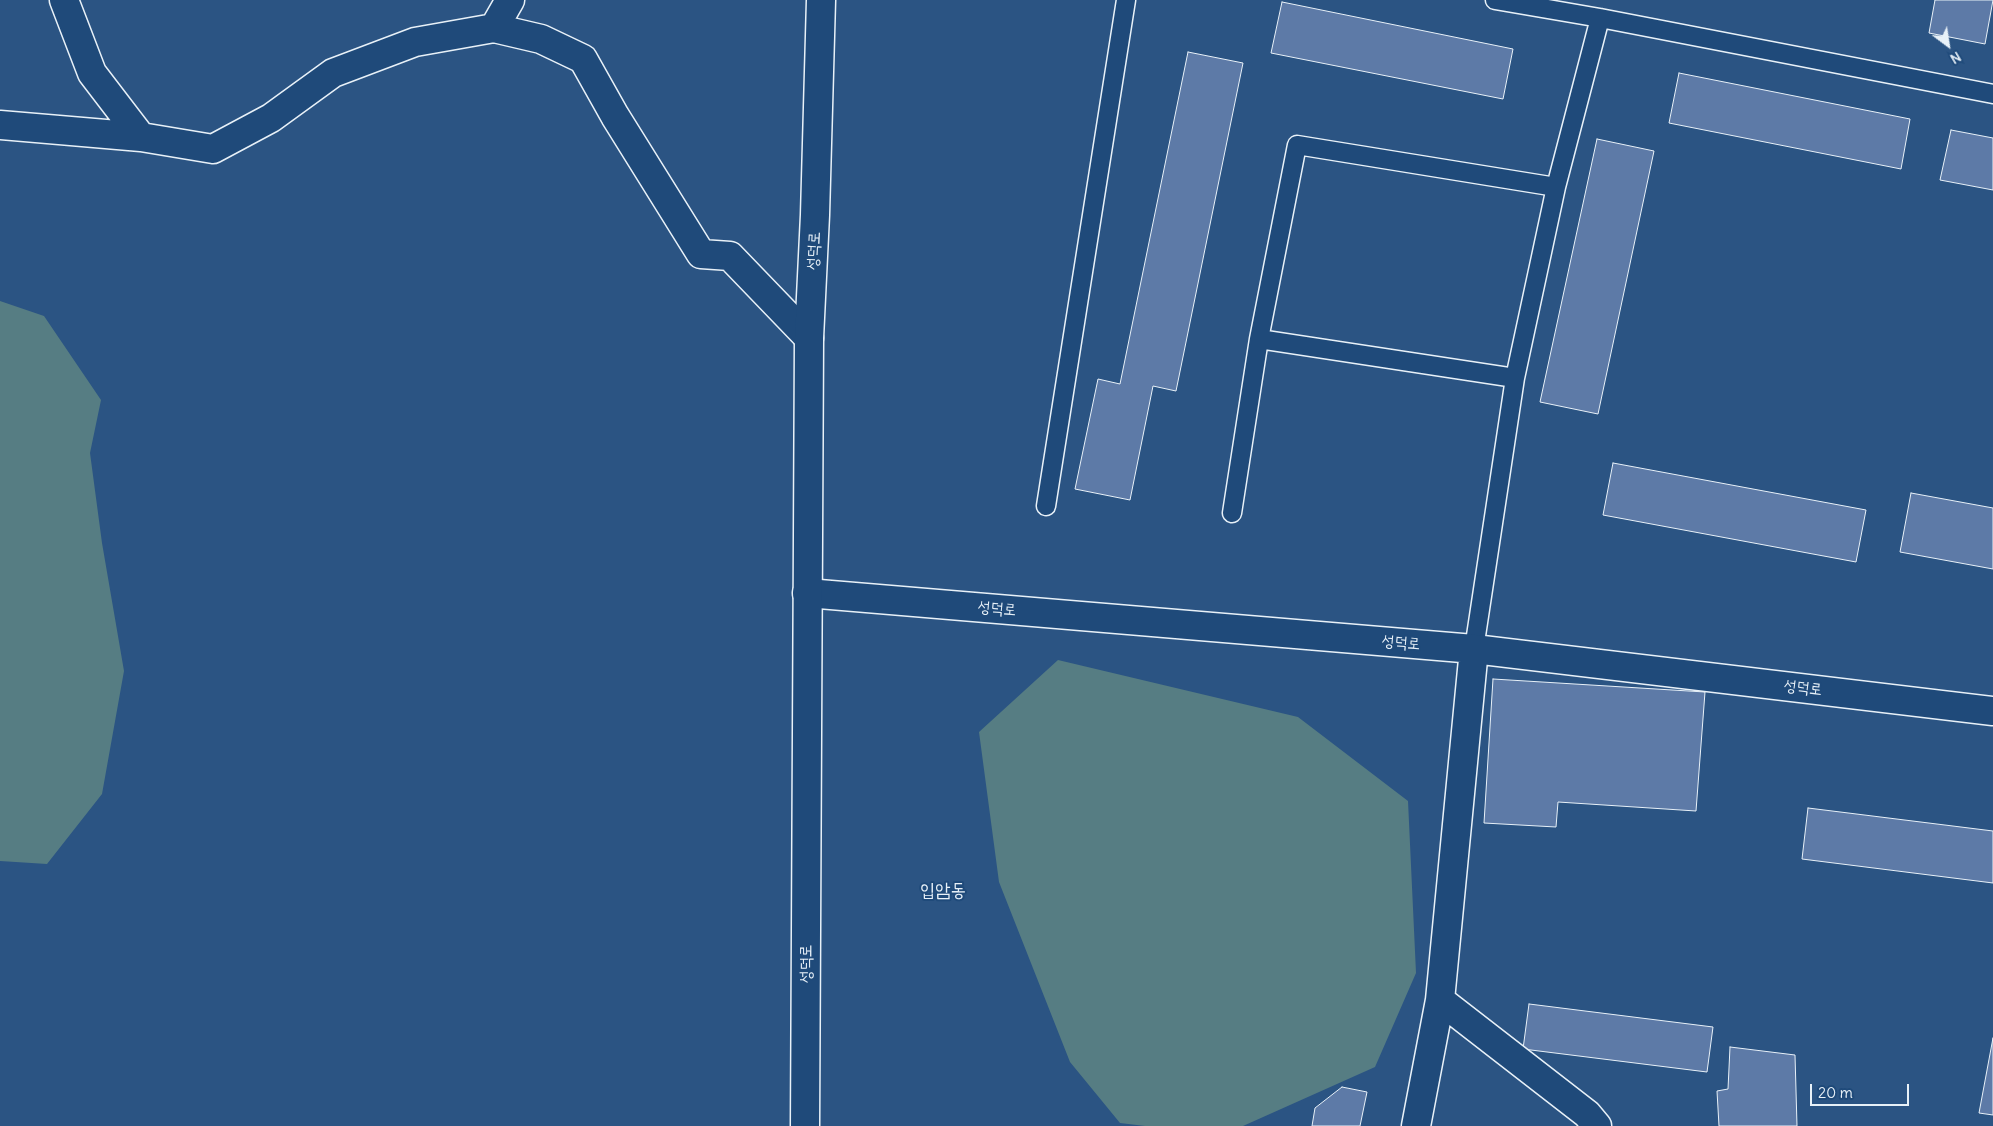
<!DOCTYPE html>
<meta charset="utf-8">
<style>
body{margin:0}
#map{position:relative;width:1993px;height:1126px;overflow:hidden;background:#2b5483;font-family:Delius,sans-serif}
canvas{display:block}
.north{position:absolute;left:1923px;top:20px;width:50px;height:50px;-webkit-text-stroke:4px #1f4a7a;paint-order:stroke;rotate:149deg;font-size:14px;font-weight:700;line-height:20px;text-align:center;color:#e8f1f8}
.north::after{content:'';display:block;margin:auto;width:18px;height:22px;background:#e8f1f8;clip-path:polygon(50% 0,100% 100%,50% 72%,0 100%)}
.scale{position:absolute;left:1810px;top:1084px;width:99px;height:22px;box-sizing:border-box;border:2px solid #e8f1f8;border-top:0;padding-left:6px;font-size:15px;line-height:18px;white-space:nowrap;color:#e8f1f8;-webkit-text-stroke:4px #1f4a7a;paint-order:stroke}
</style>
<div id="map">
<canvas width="1993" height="1126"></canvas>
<div class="north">N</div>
<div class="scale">20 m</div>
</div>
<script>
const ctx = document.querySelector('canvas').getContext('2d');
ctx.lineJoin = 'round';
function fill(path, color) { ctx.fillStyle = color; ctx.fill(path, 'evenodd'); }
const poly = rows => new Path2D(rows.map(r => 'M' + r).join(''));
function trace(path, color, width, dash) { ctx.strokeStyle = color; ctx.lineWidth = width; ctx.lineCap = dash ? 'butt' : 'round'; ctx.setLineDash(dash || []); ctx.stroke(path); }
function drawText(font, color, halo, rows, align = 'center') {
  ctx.font = font + ' Delius,"Poor Story",sans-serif'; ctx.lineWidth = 4; ctx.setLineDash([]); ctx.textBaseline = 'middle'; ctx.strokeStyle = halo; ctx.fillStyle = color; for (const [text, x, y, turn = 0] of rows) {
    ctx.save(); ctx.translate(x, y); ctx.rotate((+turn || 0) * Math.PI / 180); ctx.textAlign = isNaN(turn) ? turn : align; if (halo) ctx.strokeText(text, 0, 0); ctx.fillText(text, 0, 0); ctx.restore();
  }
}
const green = poly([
 [0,301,44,316,101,400,90,453,102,543,124,671,102,794,47,864,0,861],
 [1058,660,1298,717,1408,801,1416,973,1375,1067,1243,1126,1145,1126,1120,1123,1070,1062,999,882,979,732]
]);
const building = poly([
 [1935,0,1993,0,1985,44,1929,33,1935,0],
 [1282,2,1513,49,1503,99,1271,53,1282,2],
 [1188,52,1243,63,1176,391,1153,386,1130,500,1075,489,1098,379,1120,384,1188,52],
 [1679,73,1910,119,1901,169,1669,123,1679,73],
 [1951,130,1993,138,1993,190,1940,180,1951,130],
 [1597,139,1654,151,1598,414,1540,402,1597,139],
 [1613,463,1866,510,1856,562,1603,515,1613,463],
 [1911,493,1993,508,1993,569,1900,552,1911,493],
 [1493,679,1705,692,1696,811,1558,802,1556,827,1484,823,1493,679],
 [1808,808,1993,831,1993,883,1802,859,1808,808],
 [1529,1004,1713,1027,1707,1072,1523,1049,1529,1004],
 [1993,1038,1993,1115,1979,1113,1993,1038],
 [1730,1047,1795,1055,1797,1126,1719,1126,1717,1091,1728,1089,1730,1047],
 [1342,1087,1367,1092,1360,1126,1312,1126,1315,1108,1342,1087]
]);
const service = poly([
 [1600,18,1993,94],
 [1259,339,1515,378],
 [1046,506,1126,0],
 [1232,513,1259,339,1297,145,1556,187],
 [1474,649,1515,378,1556,187,1600,18,1495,0]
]);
const minor = poly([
 [64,0,92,73,141,137],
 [494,28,510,0],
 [0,125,141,137,213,149,271,118,333,73,415,42,494,28,541,39,583,59,615,116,701,254,730,256,809,338],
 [807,593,1474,649,1993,711],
 [1440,1000,1587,1114,1597,1126],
 [1416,1126,1440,1000,1474,649]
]);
const tertiary = poly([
 [805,1126,809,338,815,215,821,0]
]);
const streetNames = [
 ["성덕로",814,251,-87],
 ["성덕로",997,609,5],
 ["성덕로",1401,643,5],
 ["성덕로",1803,688,7],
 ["성덕로",806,964,-90]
];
const quarterNames = [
 ["입암동",943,891]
];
fill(green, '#567d83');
fill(building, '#5d7aa7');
trace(building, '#e8f1f8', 1);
trace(service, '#e8f1f8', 21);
trace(minor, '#e8f1f8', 31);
trace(tertiary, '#e8f1f8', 31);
trace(service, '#1f4a7a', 18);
trace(minor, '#1f4a7a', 28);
trace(tertiary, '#1f4a7a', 28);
drawText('16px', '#e8f1f8', '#1f4a7a', streetNames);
drawText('19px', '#e8f1f8', '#1f4a7a', quarterNames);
</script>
